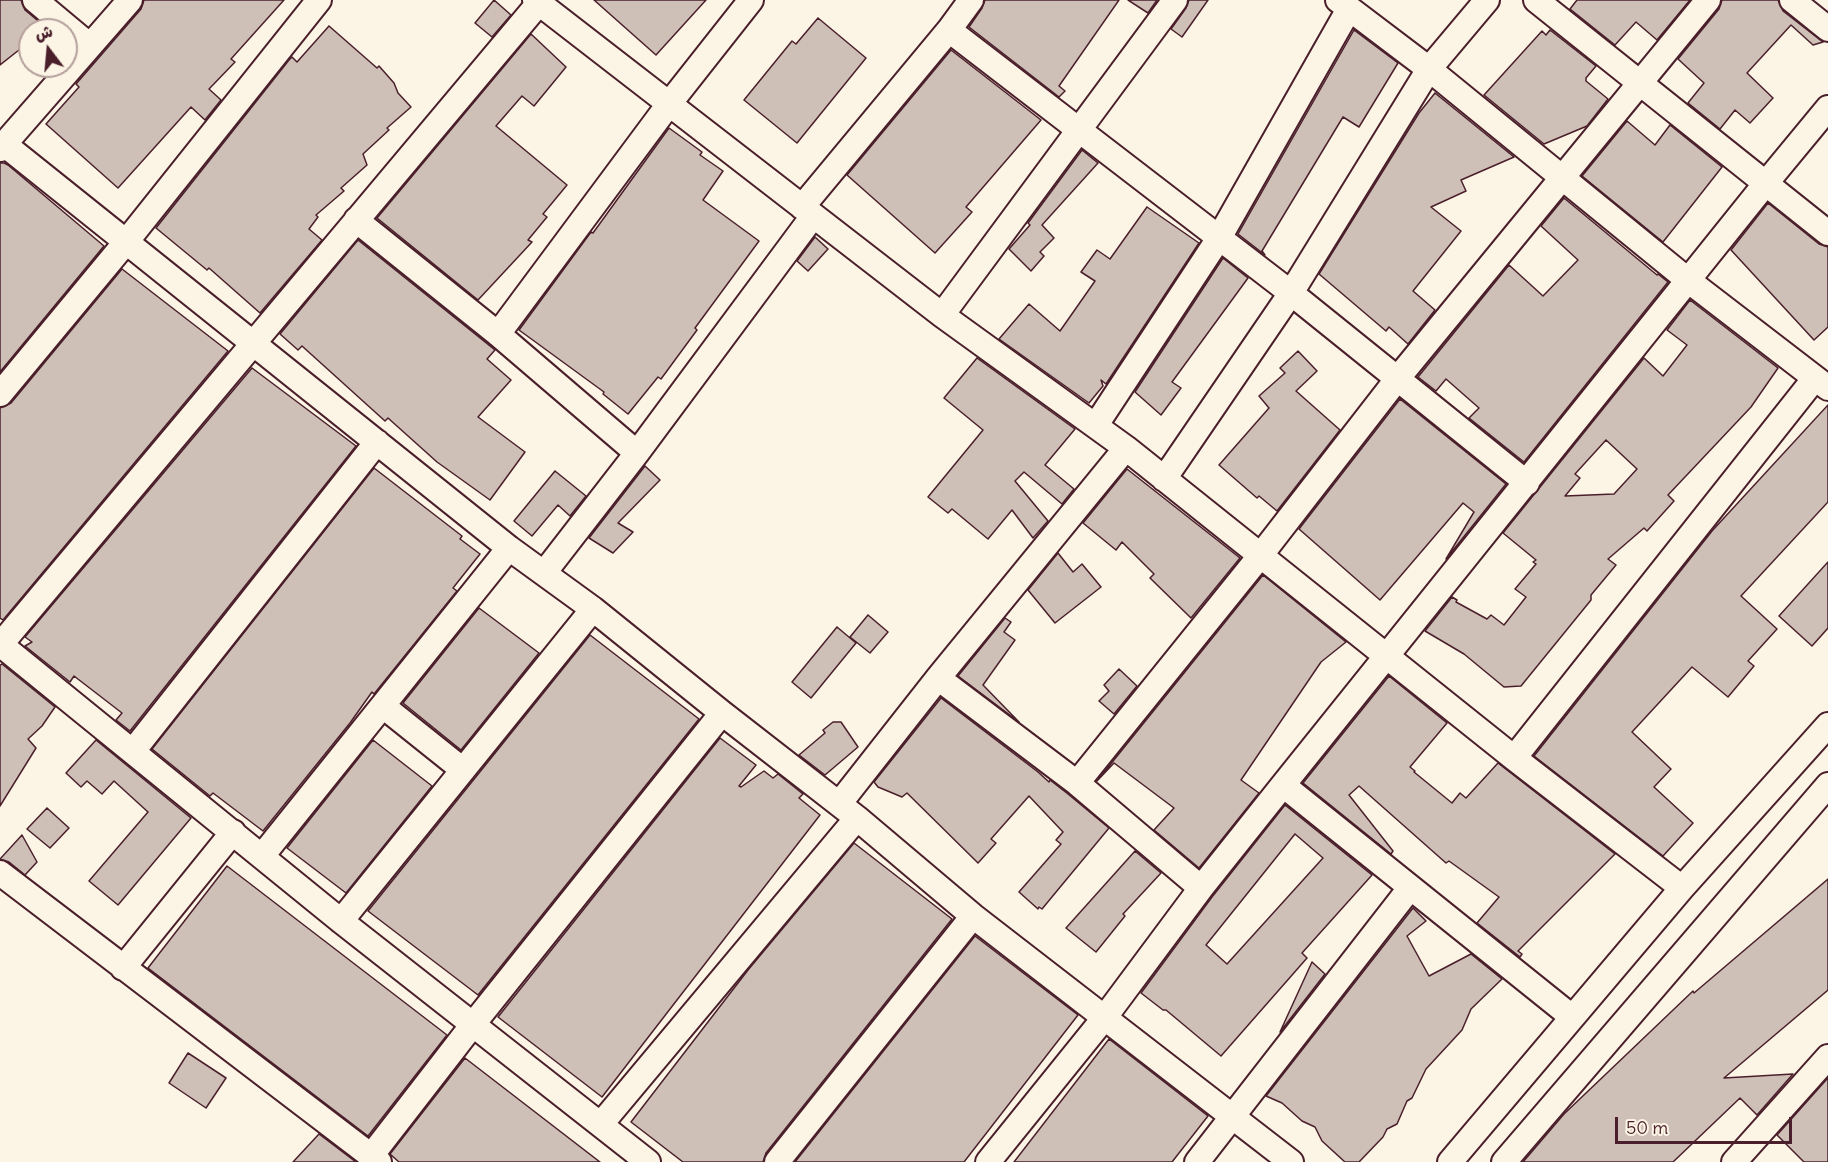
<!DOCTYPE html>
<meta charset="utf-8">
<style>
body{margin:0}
#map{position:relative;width:1828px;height:1162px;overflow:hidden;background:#fcf5e5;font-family:Delius,"Playpen Sans Arabic",sans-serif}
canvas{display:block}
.north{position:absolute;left:18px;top:18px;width:60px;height:60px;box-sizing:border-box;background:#fcf5e5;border:2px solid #b59f9b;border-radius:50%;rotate:344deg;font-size:16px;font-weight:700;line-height:24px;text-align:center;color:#4a1f2b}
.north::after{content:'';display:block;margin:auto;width:21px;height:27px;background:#4a1f2b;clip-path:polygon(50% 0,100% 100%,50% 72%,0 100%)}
.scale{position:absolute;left:1615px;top:1117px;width:177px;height:27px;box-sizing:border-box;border:3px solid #4a1f2b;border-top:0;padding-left:8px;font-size:18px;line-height:21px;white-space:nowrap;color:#4a1f2b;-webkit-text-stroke:4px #fcf5e5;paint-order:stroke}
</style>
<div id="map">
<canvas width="1828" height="1162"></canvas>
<div class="north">ش</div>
<div class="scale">50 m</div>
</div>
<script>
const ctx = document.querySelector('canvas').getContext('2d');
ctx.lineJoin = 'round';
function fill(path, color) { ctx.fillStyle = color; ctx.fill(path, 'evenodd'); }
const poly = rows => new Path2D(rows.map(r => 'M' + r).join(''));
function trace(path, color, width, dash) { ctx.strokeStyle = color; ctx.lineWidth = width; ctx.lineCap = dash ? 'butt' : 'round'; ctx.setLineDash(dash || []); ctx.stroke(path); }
const building = poly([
 [0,0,21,0,25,10,43,25,36,30,30,30,30,34,20,41,24,46,0,65,0,0],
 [144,0,284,0,231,59,235,62,209,89,221,100,205,120,191,107,118,188,46,124,79,87,76,84,141,9,144,0],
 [494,0,511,15,492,37,475,23,494,0],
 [594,0,706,0,656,55,594,0],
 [985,0,1119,0,1059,86,1065,91,1059,97,969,27,982,8,985,0],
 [1128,0,1157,0,1148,13,1128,0],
 [1189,0,1208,0,1182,37,1171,29,1186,8,1189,0],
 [1577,0,1690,0,1657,40,1636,22,1615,45,1570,9,1577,0],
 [1722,0,1778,0,1783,11,1823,42,1813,45,1791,25,1747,73,1773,98,1750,123,1735,110,1720,129,1688,103,1704,83,1678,59,1719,9,1722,0],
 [818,18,866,58,797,143,744,100,792,41,796,44,818,18],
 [329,26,377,68,379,66,394,83,398,93,411,107,387,128,389,130,363,154,367,165,341,188,344,191,316,215,318,217,309,229,322,240,260,313,209,268,207,270,156,228,289,60,292,57,297,62,329,26],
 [1354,30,1398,63,1359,127,1343,117,1262,251,1265,255,1238,234,1354,30],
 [1550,30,1596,66,1586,78,1586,81,1608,99,1587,126,1544,144,1484,95,1542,31,1546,35,1550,30],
 [531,34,566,67,534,106,522,96,496,126,567,185,543,214,547,217,528,240,532,242,478,300,377,218,531,34],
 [951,50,1041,120,966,207,972,212,935,253,847,175,951,50],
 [1435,93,1514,157,1461,180,1466,191,1431,207,1461,231,1413,291,1435,310,1408,344,1389,327,1386,331,1319,274,1419,113,1435,93],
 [1627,121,1655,145,1670,125,1722,167,1663,242,1582,176,1627,121],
 [669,128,702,152,700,155,723,171,703,200,759,241,695,328,697,330,661,379,658,377,628,414,603,394,604,392,519,330,591,232,593,233,669,128],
 [1082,150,1098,163,1042,225,1054,238,1040,252,1044,256,1031,271,1009,249,1030,225,1028,223,1082,150],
 [0,163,4,163,8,165,104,246,0,372,0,163],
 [1564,198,1657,275,1658,274,1668,282,1524,462,1469,418,1479,408,1446,379,1436,391,1418,377,1509,265,1543,296,1578,260,1541,226,1564,198],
 [1768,203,1819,244,1828,247,1828,327,1814,340,1731,250,1768,203],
 [1147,207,1199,243,1106,384,1101,380,1103,386,1089,403,999,339,1029,304,1060,331,1095,281,1081,272,1097,250,1110,259,1147,207],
 [815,237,828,249,808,271,797,261,815,237],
 [358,240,495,350,487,359,511,380,478,417,525,452,490,500,437,462,388,418,385,421,302,346,298,350,280,334,358,240],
 [1223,258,1248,278,1172,382,1181,388,1161,415,1135,392,1223,258],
 [122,269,228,351,3,620,0,618,0,408,11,403,122,269],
 [1690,300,1778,368,1751,407,1668,495,1674,501,1647,531,1644,528,1608,559,1616,565,1591,595,1591,600,1521,686,1504,687,1464,654,1425,631,1452,597,1457,600,1456,602,1487,619,1491,615,1504,625,1526,597,1515,589,1536,564,1533,562,1536,560,1503,533,1644,358,1663,376,1687,345,1667,330,1690,300],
 [1606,440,1637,469,1614,494,1565,496,1580,478,1575,474,1606,440],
 [1298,351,1317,371,1296,391,1340,430,1277,511,1259,496,1257,498,1219,465,1269,408,1259,396,1285,373,1280,368,1298,351],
 [977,358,1075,429,1045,465,1074,489,1062,504,1024,472,1015,481,1048,521,1033,538,1012,510,988,539,952,509,948,513,928,497,983,430,944,398,977,358],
 [252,368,356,446,130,731,116,720,122,713,74,676,70,682,25,646,32,642,25,637,252,368],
 [1400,399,1506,484,1446,559,1474,512,1463,503,1380,600,1299,529,1400,399],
 [1828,405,1828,502,1741,596,1777,629,1748,661,1754,666,1728,697,1692,667,1632,732,1671,769,1654,787,1693,823,1663,856,1534,756,1712,531,1828,405],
 [645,466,660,480,618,523,633,532,613,553,589,538,645,466],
 [374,468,462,536,460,539,480,554,453,588,457,591,374,694,372,692,350,723,263,831,213,793,210,796,152,749,374,468],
 [1127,469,1240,558,1191,618,1150,578,1154,574,1122,542,1116,550,1083,523,1127,469],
 [555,471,586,496,570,516,558,505,532,536,514,521,555,471],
 [1058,553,1073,572,1082,564,1101,587,1055,623,1028,590,1058,553],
 [1828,562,1828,628,1812,646,1779,616,1828,562],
 [1263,575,1346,642,1321,662,1241,780,1259,793,1199,868,1154,830,1174,808,1114,763,1097,781,1263,575],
 [479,608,539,653,461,750,403,703,479,608],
 [868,615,888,632,870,653,850,637,868,615],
 [1005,618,1011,622,1004,632,1015,640,983,685,1019,722,958,676,1005,618],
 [837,627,856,643,811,698,792,682,837,627],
 [590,635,699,719,478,995,368,911,590,635],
 [2,664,55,707,42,726,28,739,36,748,0,806,0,665,2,664],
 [1119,669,1137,686,1114,714,1099,701,1109,691,1104,685,1119,669],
 [1389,676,1447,723,1410,767,1415,771,1414,772,1452,803,1460,793,1466,798,1498,763,1615,854,1518,951,1522,954,1520,957,1477,923,1499,897,1449,861,1446,863,1359,786,1349,795,1393,851,1391,854,1303,783,1389,676],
 [941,698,1038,772,1049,782,1050,780,1068,794,1109,828,1042,909,1039,907,1038,909,1019,892,1061,844,1056,840,1063,832,1029,796,991,839,996,843,978,863,907,793,902,797,878,787,874,782,941,698],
 [833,722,841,722,858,747,825,775,799,755,825,733,823,730,833,722],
 [720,738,756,765,739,786,741,787,764,771,773,778,778,774,803,794,799,798,820,815,602,1097,498,1017,720,738],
 [96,740,191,818,118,905,89,881,148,812,114,781,102,794,87,781,81,787,66,773,96,740],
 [373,740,432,786,346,893,287,848,373,740],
 [1285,805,1372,875,1302,953,1307,958,1221,1056,1166,1010,1163,1010,1141,993,1212,897,1285,805],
 [1295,834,1323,858,1227,964,1206,945,1295,834],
 [47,808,69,828,50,848,27,829,47,808],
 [22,835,37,862,25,875,9,862,0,859,22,835],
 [854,843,952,919,766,1153,763,1162,683,1162,631,1122,748,970,854,843],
 [1135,851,1161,873,1123,914,1125,916,1096,952,1066,928,1135,851],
 [227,866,447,1035,368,1136,148,968,227,866],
 [1828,879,1828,990,1724,1078,1793,1074,1757,1115,1740,1098,1673,1162,1523,1162,1564,1114,1693,991,1694,993,1828,879],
 [1413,908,1426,921,1407,936,1429,976,1471,954,1502,979,1471,1009,1462,1030,1426,1069,1412,1098,1407,1101,1397,1124,1387,1129,1383,1137,1359,1162,1345,1162,1322,1141,1315,1127,1302,1121,1282,1103,1266,1096,1413,908],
 [975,936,1078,1015,964,1162,795,1162,975,936],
 [1312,962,1325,974,1280,1032,1312,962],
 [1109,1039,1208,1116,1172,1162,1014,1162,1109,1039],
 [188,1053,226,1078,206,1108,169,1083,188,1053],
 [465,1058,600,1162,399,1162,390,1154,465,1058],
 [1828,1078,1828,1162,1804,1162,1777,1135,1828,1078],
 [319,1134,356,1162,293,1162,319,1134]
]);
const street = poly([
 [35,0,90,46],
 [535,0,942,315,1126,448,1514,758,1682,888],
 [1338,0,1429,69,1689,281,1828,388],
 [1536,0,1828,233],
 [1792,0,1828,29],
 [949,30,1291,293,1527,483],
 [4,144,509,548,593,609,722,713,857,818,973,916,1291,1162],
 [0,149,130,0],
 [802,207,949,30,971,0],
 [356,220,498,334,637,453],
 [942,315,1175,0],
 [498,334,669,104,751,0],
 [0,394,126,242,319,0],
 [1096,425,1219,238,1349,9],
 [1164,479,1291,293,1429,69,1487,0],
 [544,573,637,453,813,216],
 [0,644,341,921,648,1162],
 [1,644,539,3],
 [938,678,1077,783,1201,888],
 [383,706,463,770],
 [133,751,377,442],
 [1514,758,1815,378],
 [1077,783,1260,556,1398,378,1708,0],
 [1283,785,1572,1017],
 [839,804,938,678,1126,448],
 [262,856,509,548],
 [0,873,379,1162],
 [341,921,593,609],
 [123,968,233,832],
 [601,1124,857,818],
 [371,1156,474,1023,722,713],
 [777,1162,973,916],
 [988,1162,1105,1017,1201,888,1283,785,1766,183,1828,108],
 [1197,1162,1410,888],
 [1450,1162,1682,888,1828,725],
 [1504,1162,1828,785],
 [1734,1162,1828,1057]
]);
fill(building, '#cfc0b7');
trace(building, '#4a1f2b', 1.5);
trace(street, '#4a1f2b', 28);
trace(street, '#fcf5e5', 24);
</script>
